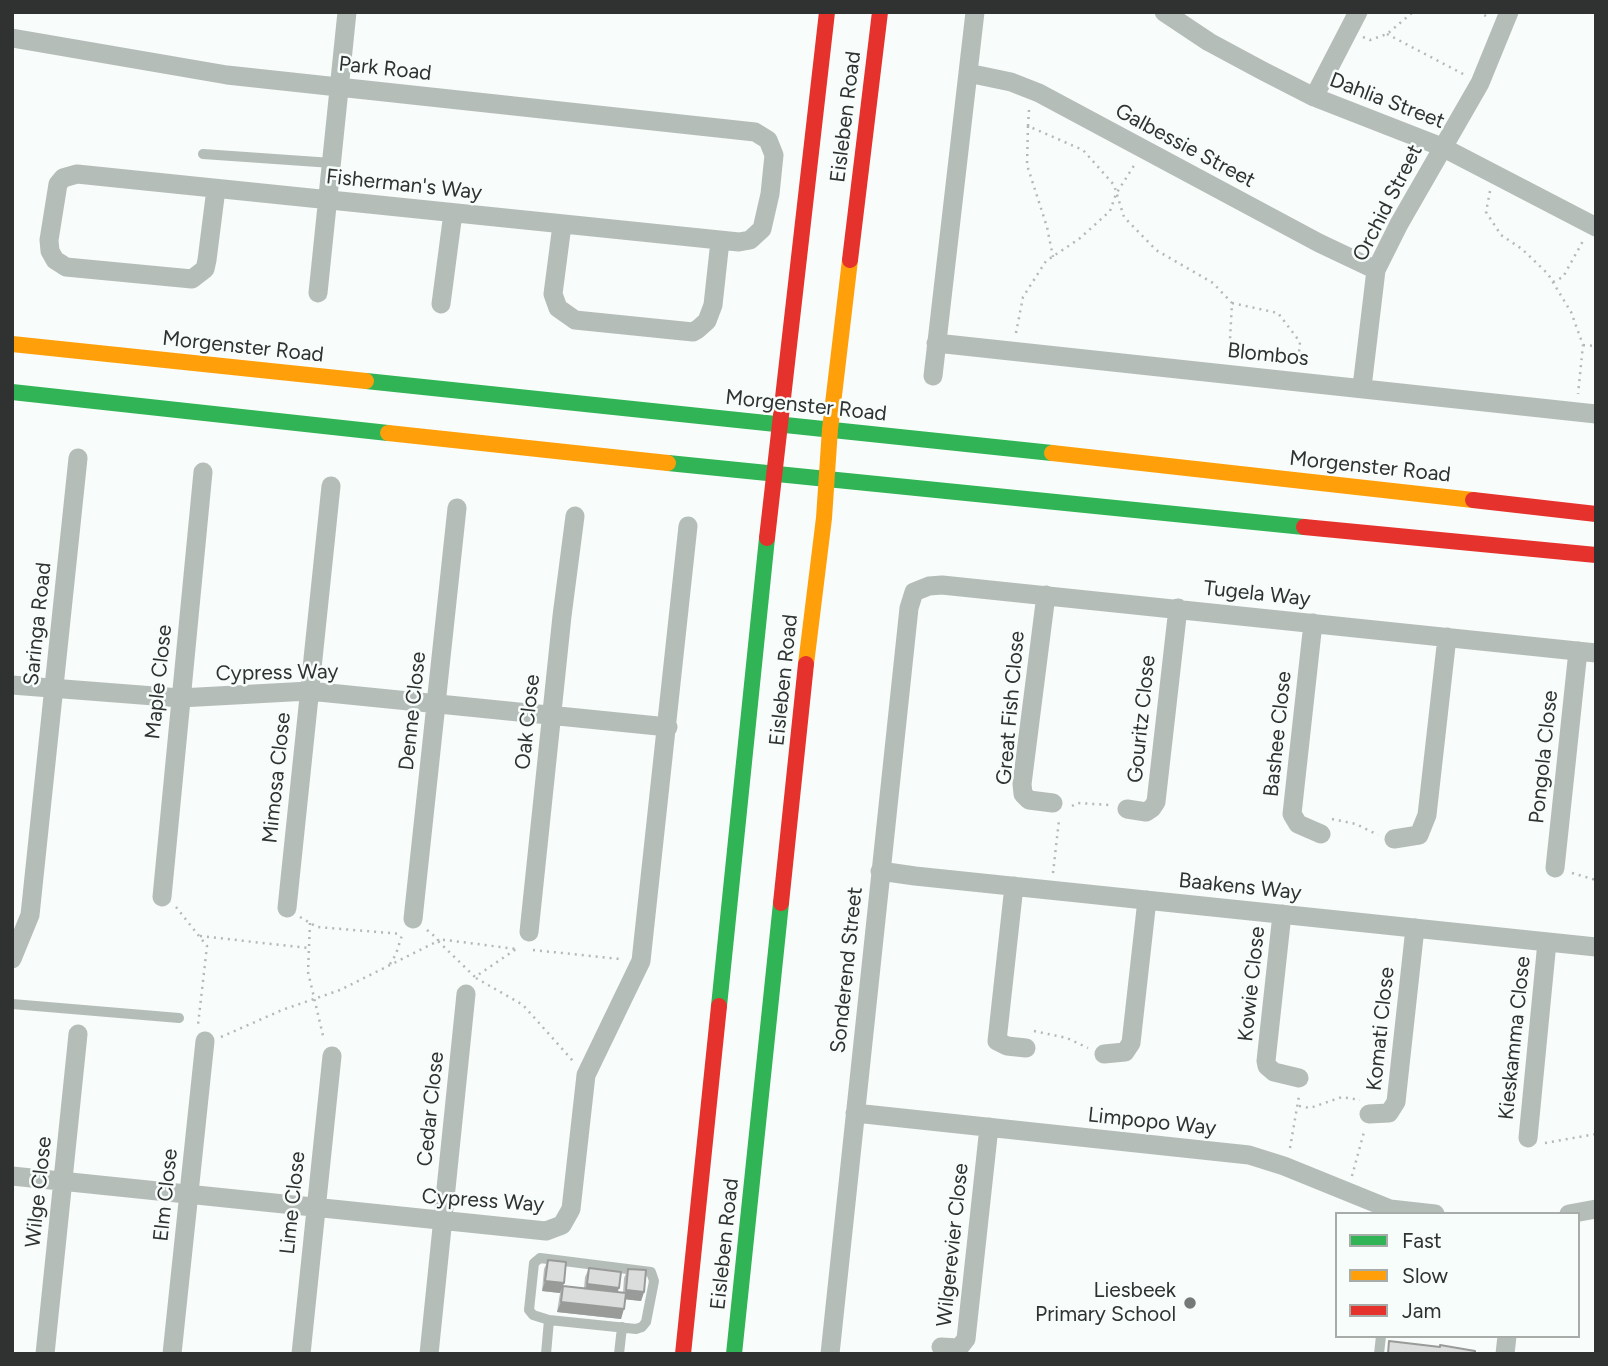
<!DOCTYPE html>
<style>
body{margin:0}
#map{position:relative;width:1608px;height:1366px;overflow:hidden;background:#f8fcfa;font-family:Figtree,sans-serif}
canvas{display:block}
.frame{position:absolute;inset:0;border:14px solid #2f3230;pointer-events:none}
.legend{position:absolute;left:1335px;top:1212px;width:245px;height:126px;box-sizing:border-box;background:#f7fdfa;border:2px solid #a7aca9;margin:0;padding:9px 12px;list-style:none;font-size:21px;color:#2f3230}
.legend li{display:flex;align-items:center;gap:14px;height:35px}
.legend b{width:35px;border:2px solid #a7aca9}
</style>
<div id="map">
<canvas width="1608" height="1366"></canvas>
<div class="frame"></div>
<ul class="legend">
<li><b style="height:9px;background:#30b455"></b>Fast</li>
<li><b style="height:9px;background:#ff9f0a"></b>Slow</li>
<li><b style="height:9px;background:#e5322d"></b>Jam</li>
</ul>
</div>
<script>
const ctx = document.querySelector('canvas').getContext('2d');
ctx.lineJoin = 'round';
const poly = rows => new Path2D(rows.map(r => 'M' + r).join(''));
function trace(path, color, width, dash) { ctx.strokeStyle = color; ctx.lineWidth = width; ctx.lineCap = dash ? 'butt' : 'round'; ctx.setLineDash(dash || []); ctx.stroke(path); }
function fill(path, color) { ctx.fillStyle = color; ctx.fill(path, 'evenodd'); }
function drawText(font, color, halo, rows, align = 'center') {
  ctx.font = font + ' Figtree,sans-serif'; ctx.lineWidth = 5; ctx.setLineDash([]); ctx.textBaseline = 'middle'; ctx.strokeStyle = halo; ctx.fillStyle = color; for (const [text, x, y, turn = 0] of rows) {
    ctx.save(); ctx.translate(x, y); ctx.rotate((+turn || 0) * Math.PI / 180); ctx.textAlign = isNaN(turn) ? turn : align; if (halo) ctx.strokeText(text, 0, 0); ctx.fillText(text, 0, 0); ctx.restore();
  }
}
const path = poly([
 [1478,12,1486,16],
 [1387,34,1465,75],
 [1363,37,1370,40,1387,34,1413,12],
 [1029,110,1028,126,1083,150,1114,185,1124,217,1156,250,1213,283,1232,303,1229,357],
 [1028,126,1027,165,1047,227,1053,257],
 [1490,191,1486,212,1501,235,1522,249,1548,274,1571,312,1583,345,1578,394],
 [1553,282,1563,277,1583,241],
 [1232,303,1278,313,1300,342,1298,363],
 [1016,333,1023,297,1046,261,1079,239,1110,211,1116,194,1135,164],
 [1583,345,1596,346],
 [1072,806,1078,803,1110,805],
 [1332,819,1356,824,1378,835],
 [1053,873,1059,820],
 [1572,873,1596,880],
 [176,907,207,946,198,1025],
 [300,917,317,927,402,934],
 [310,923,308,972,324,1040],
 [427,930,438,939],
 [200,936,308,948],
 [438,941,438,939,516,949],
 [533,950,620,959],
 [390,964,396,954,402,935],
 [476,978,523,1005,573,1061],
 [1034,1031,1067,1038,1088,1048],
 [221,1037,282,1010,340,990,438,941,475,977,519,947],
 [1299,1106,1310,1108,1342,1097,1360,1100],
 [1545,1143,1596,1134],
 [1290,1148,1299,1096],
 [1352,1176,1364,1132]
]);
const lane = poly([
 [203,154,332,163],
 [12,1004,179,1018],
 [540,1258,651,1272,654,1281,646,1322,642,1327,636,1329,549,1320,533,1315,529,1310,534,1263,540,1258],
 [546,1354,549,1320],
 [619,1354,622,1327],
 [1379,1354,1381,1336]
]);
const street = poly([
 [1164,12,1209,42,1263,71,1314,97,1442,147,1596,227],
 [12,38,227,75,755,132,768,140,774,155,770,194,762,229,750,240,739,242,77,174,63,178,58,184,49,240,50,251,55,260,66,267,192,279,205,269,207,260,216,189],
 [968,73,1011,82,1039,93,1319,243,1376,270],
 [1314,97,1358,12],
 [562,225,553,294,558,308,575,320,693,332,698,329,707,321,713,305,720,241],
 [318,293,347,12],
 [441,304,453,213],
 [936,343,1596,414],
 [933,376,975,12],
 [1362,387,1376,270,1399,224,1480,83,1509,12],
 [1046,595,1022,784,1023,794,1029,800,1053,803],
 [1313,623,1292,814,1298,824,1321,834],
 [12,685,180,698,309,691,668,727],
 [1127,809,1146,812,1152,808,1156,802,1178,608],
 [1394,839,1419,835,1427,815,1447,637],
 [1555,868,1578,651],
 [880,871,915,876,1596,947],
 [1014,886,997,1041,1007,1046,1026,1048],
 [162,897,203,472],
 [287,908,331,486],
 [1282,914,1266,1061,1267,1066,1274,1072,1299,1078],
 [413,919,457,508],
 [529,932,562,616,575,516],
 [12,959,30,915,78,458],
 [1104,1054,1125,1052,1131,1043,1147,900],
 [855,1113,1249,1155,1284,1166,1390,1209,1435,1214],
 [1369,1114,1389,1113,1396,1102,1415,928],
 [1528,1138,1547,942],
 [12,1176,546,1231,562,1225,571,1209,586,1075,641,961,688,526],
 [1569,1214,1596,1209],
 [941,1347,959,1348,966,1339,989,1127],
 [45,1354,78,1034],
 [172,1354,205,1041],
 [301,1354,332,1056],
 [429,1354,466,994],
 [830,1354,909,608,914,592,929,586,942,585,1596,653],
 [1505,1354,1507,1336]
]);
const fast = poly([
 [366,381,1052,453],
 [12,392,388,433],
 [668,463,1304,527],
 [719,1006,767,538],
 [734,1354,781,903]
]);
const slow = poly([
 [12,344,366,381],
 [388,433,668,463],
 [1052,453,1473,500],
 [806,664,824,518,830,429,850,260]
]);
const jam = poly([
 [850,260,880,12],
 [1473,500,1596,514],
 [1304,527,1596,555],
 [767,538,827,12],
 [781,903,806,664],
 [683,1354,719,1006]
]);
const wall = poly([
 [548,1260,564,1283,563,1286,584,1288,585,1277,589,1268,618,1292,623,1293,624,1278,628,1269,644,1292,641,1301,625,1299,621,1319,557,1312,560,1293,542,1291,544,1269]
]);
const shadedWall = poly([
 [545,1281,564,1283,560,1293,542,1291],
 [587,1284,619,1288,616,1297,583,1294],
 [626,1290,644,1292,641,1301,622,1299],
 [561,1302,624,1309,621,1319,557,1312]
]);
const building = poly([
 [548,1260,566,1262,564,1283,545,1281,548,1260],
 [589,1268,621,1272,619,1288,587,1284,589,1268],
 [628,1269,646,1270,644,1292,626,1290,628,1269],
 [563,1286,626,1293,624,1309,561,1302,563,1286],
 [1389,1341,1440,1347,1440,1345,1475,1351,1475,1354,1388,1354,1389,1341]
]);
const markers = [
 [1190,1303,7,"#757977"]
];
const streetNames = [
 ["Park Road",385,69,6],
 ["Dahlia Street",1387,101,21],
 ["Eisleben Road",846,117,-83],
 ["Galbessie Street",1185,146,28],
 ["Fisherman's Way",404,185,6],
 ["Orchid Street",1388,203,-63],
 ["Morgenster Road",243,347,6],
 ["Blombos",1268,355,6],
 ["Morgenster Road",806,406,6],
 ["Morgenster Road",1370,467,6],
 ["Tugela Way",1257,594,6],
 ["Saringa Road",38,624,-84],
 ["Cypress Way",277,673,-1],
 ["Eisleben Road",784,680,-84],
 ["Maple Close",159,682,-84],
 ["Great Fish Close",1011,708,-85],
 ["Denne Close",413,711,-84],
 ["Gouritz Close",1142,719,-84],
 ["Oak Close",528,722,-84],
 ["Bashee Close",1278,734,-84],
 ["Pongola Close",1544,757,-84],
 ["Mimosa Close",277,778,-84],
 ["Baakens Way",1240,887,6],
 ["Sonderend Street",847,970,-84],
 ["Kowie Close",1252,984,-84],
 ["Komati Close",1381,1029,-84],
 ["Kieskamma Close",1515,1038,-84],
 ["Cedar Close",431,1109,-84],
 ["Limpopo Way",1152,1122,6],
 ["Wilge Close",39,1192,-84],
 ["Elm Close",166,1195,-84],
 ["Cypress Way",483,1201,4],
 ["Lime Close",293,1203,-84],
 ["Eisleben Road",725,1244,-84],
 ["Wilgerevier Close",953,1245,-84]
];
const poiNames = [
 ["Liesbeek",1176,1291],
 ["Primary School",1176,1315]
];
trace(path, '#b2bab6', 2.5, [2, 5]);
trace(lane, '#b5bdb9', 10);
trace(street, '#b5bdb9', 19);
trace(fast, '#30b455', 16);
trace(slow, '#ff9f0a', 16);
trace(jam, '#e5322d', 16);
fill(wall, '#bbbebc');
fill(shadedWall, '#999b99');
fill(building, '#dadddb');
trace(building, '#999b99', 2);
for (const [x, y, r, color] of markers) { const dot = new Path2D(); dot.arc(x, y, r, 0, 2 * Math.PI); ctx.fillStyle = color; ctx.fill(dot); trace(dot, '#f7fdfa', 2.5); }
drawText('21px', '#2f3230', '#f7fdfa', streetNames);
drawText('21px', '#2f3230', '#f7fdfa', poiNames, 'right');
</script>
